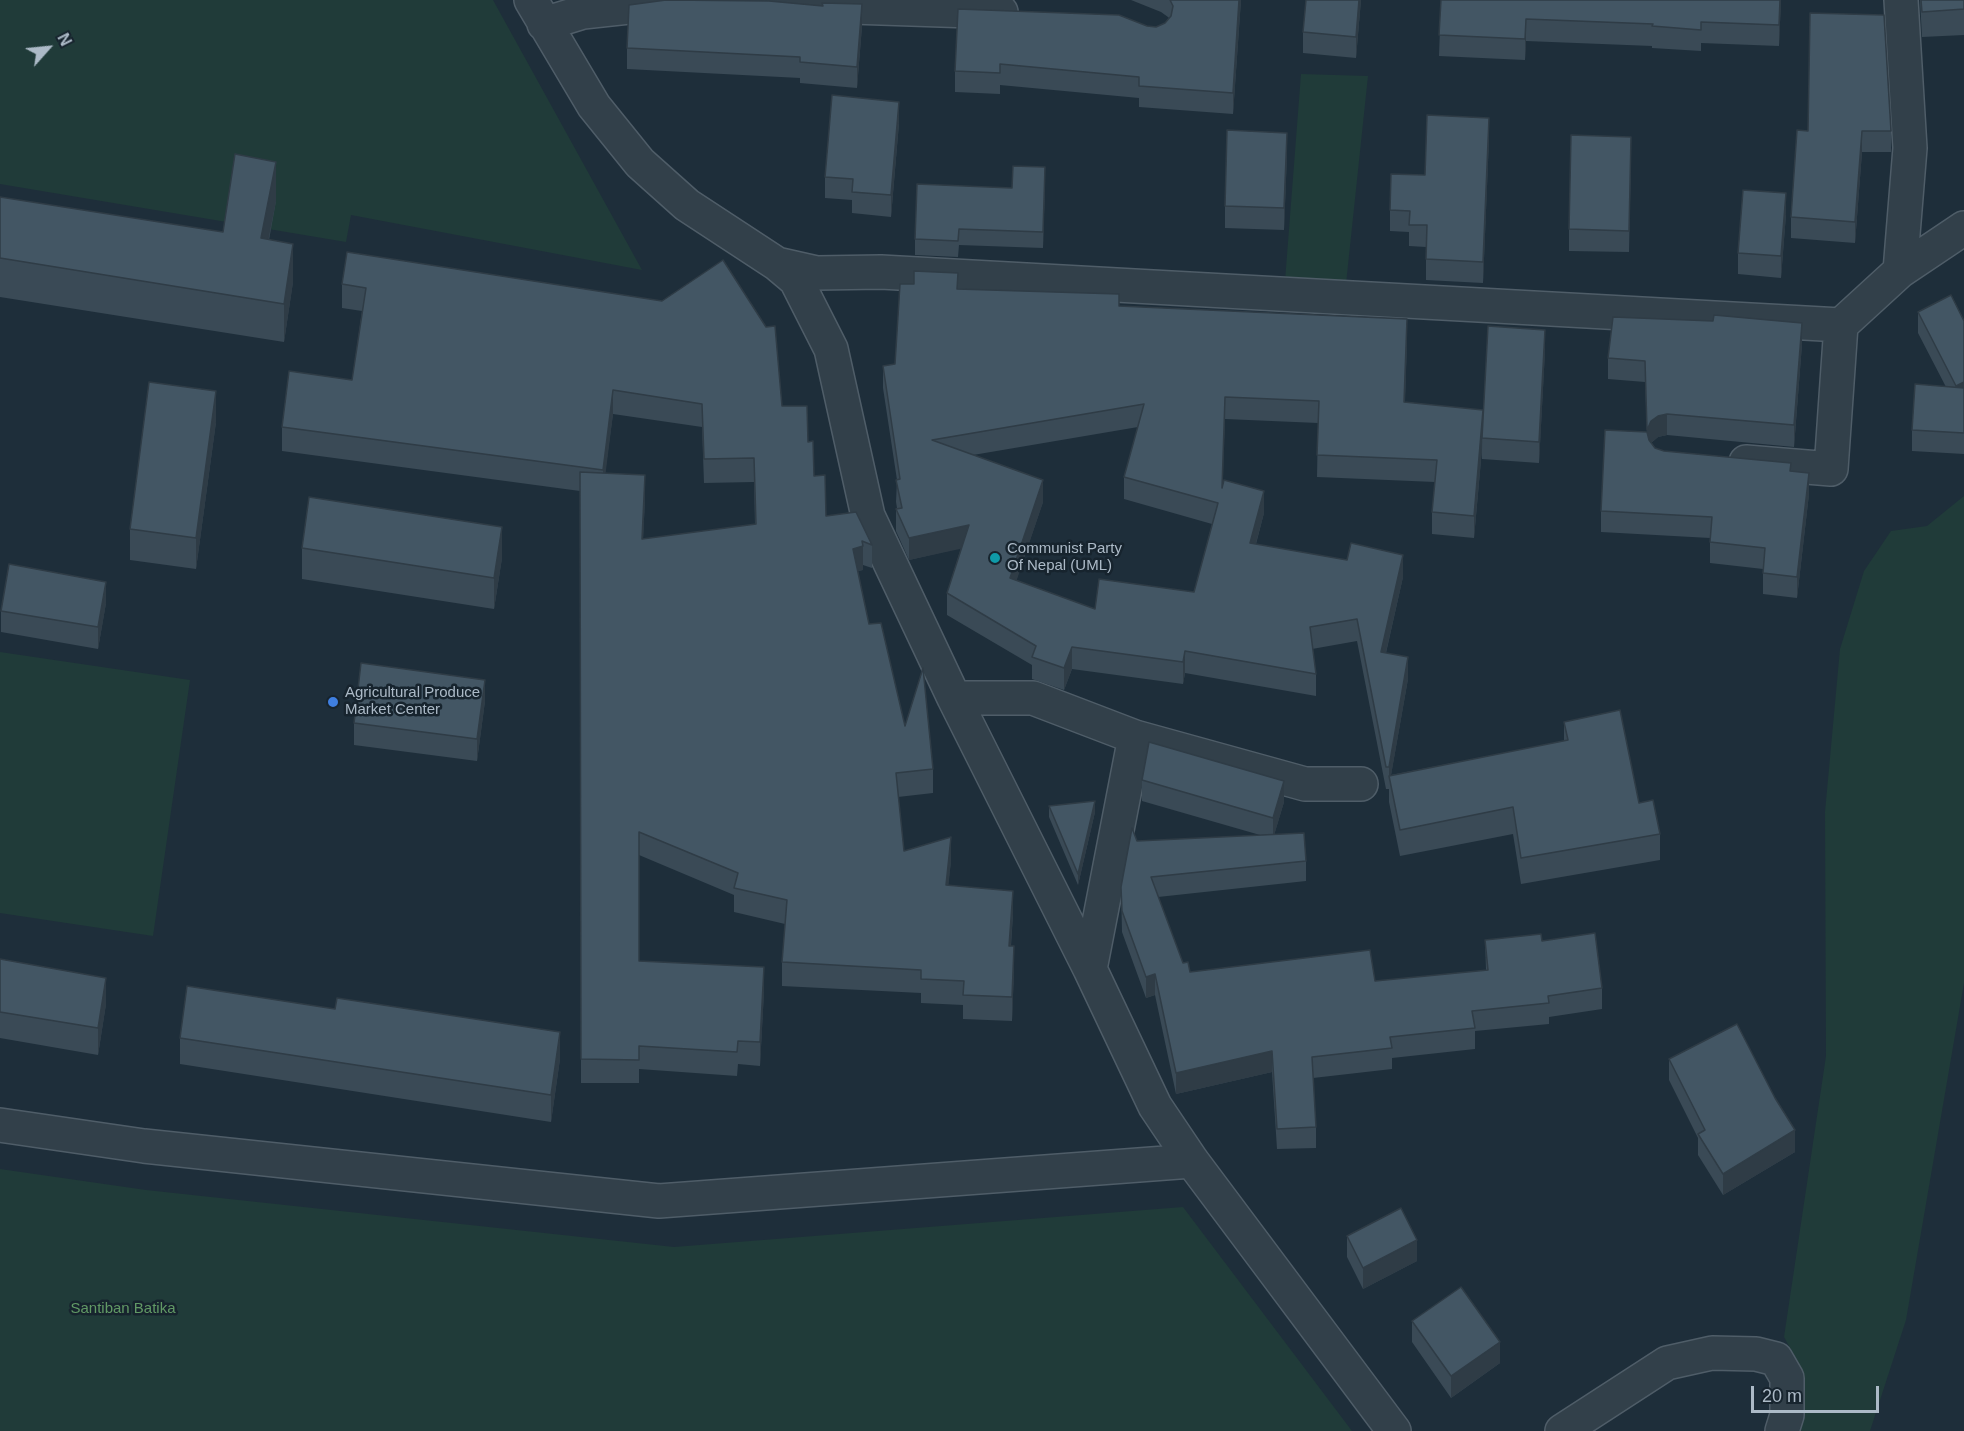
<!DOCTYPE html>
<style>
body{margin:0}
#map{position:relative;width:1964px;height:1431px;overflow:hidden;background:#1e2e3a;font-family:Helvetica,sans-serif}
canvas{display:block}
.north{position:absolute;left:18px;top:18px;width:60px;height:60px;-webkit-text-stroke:4px #17242e;paint-order:stroke;rotate:63deg;font-size:16px;font-weight:700;line-height:24px;text-align:center;color:#acbac7}
.north::after{content:'';display:block;margin:auto;width:21px;height:27px;background:#acbac7;clip-path:polygon(50% 0,100% 100%,50% 72%,0 100%)}
.scale{position:absolute;left:1751px;top:1386px;width:128px;height:27px;box-sizing:border-box;border:3px solid #acbac7;border-top:0;padding-left:8px;font-size:18px;line-height:21px;white-space:nowrap;color:#acbac7;-webkit-text-stroke:4px #17242e;paint-order:stroke}
</style>
<div id="map">
<canvas width="1964" height="1431"></canvas>
<div class="north">N</div>
<div class="scale">20 m</div>
</div>
<script>
const ctx = document.querySelector('canvas').getContext('2d');
ctx.lineJoin = 'round';
function fill(path, color) { ctx.fillStyle = color; ctx.fill(path, 'evenodd'); }
const poly = rows => new Path2D(rows.map(r => 'M' + r).join(''));
function trace(path, color, width, dash) { ctx.strokeStyle = color; ctx.lineWidth = width; ctx.lineCap = dash ? 'butt' : 'round'; ctx.setLineDash(dash || []); ctx.stroke(path); }
function drawText(font, color, halo, rows, align = 'center') {
  ctx.font = font + ' Helvetica,sans-serif'; ctx.lineWidth = 5; ctx.setLineDash([]); ctx.textBaseline = 'middle'; ctx.strokeStyle = halo; ctx.fillStyle = color; for (const [text, x, y, turn = 0] of rows) {
    ctx.save(); ctx.translate(x, y); ctx.rotate((+turn || 0) * Math.PI / 180); ctx.textAlign = isNaN(turn) ? turn : align; if (halo) ctx.strokeText(text, 0, 0); ctx.fillText(text, 0, 0); ctx.restore();
  }
}
const green = poly([
 [0,0,493,0,642,270,351,215,346,242,0,184],
 [1301,74,1368,76,1346,284,1285,281],
 [1964,496,1964,983,1906,1320,1870,1431,1801,1431,1805,1397,1799,1364,1784,1337,1826,1056,1825,812,1840,649,1864,571,1891,531,1927,526],
 [0,652,190,680,153,936,0,913],
 [0,1169,146,1190,674,1247,1183,1207,1352,1431,0,1431]
]);
const minor = poly([
 [531,0,594,106,640,163,687,205,777,264,796,280,831,349,868,516,954,698,1090,969,1155,1106,1192,1161,1394,1431],
 [762,4,1001,12],
 [544,24,583,12,675,2],
 [777,264,817,273,881,272,1841,325,1900,271,1964,228],
 [1900,271,1910,148,1901,0],
 [1746,462,1831,469,1841,325],
 [954,698,1033,698,1135,737,1305,784,1361,784],
 [1090,969,1135,737],
 [0,1125,144,1146,659,1201,1192,1161],
 [1562,1431,1667,1363,1712,1353,1756,1354,1776,1359,1787,1378,1787,1415,1782,1431]
]);
const wall = poly([
 [1131,0,1241,0,1233,114,1139,107,1139,98,1000,85,1000,94,955,92,955,71,1147,26,1156,27,1165,23,1169,18,1168,17,1161,12],
 [1306,0,1361,0,1356,58,1303,53,1303,32],
 [1441,0,1781,0,1779,46,1701,43,1701,51,1652,48,1652,46,1526,41,1525,60,1439,56],
 [1920,0,1964,0,1964,35,1922,37],
 [862,26,857,88,800,83,800,78,627,69,627,48],
 [899,123,891,217,852,213,852,200,825,198,825,177],
 [1808,131,1891,131,1891,152,1862,152,1855,243,1791,238,1791,217],
 [1489,139,1483,283,1426,280,1426,247,1409,246,1409,232,1390,231,1390,210,1425,175],
 [1287,154,1284,230,1225,228,1225,206],
 [1631,158,1629,252,1569,251,1569,229],
 [1045,183,1043,248,959,245,958,257,915,255,915,239,1012,188],
 [0,197,223,232,276,201,269,240,293,282,284,342,0,297],
 [1786,214,1781,278,1738,274,1738,253],
 [347,252,782,406,808,442,814,476,826,516,872,545,872,568,863,565,863,570,858,571,869,624,905,726,933,769,933,793,898,797,904,851,951,861,948,885,1013,914,1011,946,1014,970,1012,1021,963,1019,963,1005,921,1003,921,993,782,986,782,962,785,924,734,912,734,895,639,855,639,961,764,991,760,1066,738,1064,737,1076,639,1069,639,1083,581,1083,580,491,282,451,282,427,352,380,362,311,342,308,342,284],
 [613,414,702,427,704,483,754,482,755,525,643,539,645,499,605,473],
 [958,289,1119,306,1407,341,1405,402,1483,410,1545,351,1539,463,1482,459,1482,449,1474,538,1432,534,1432,512,1435,482,1317,477,1318,423,1225,419,1222,484,1264,513,1256,544,1403,577,1386,653,1408,679,1391,775,1564,741,1564,722,1639,803,1660,834,1660,860,1521,884,1513,834,1400,856,1389,802,1389,787,1389,789,1386,789,1357,641,1312,649,1316,674,1316,696,1185,673,1183,684,1072,669,1064,690,1032,679,1032,665,947,615,947,593,961,548,909,560,896,531,896,509,897,508,896,502,897,480,883,388,883,366,895,364],
 [1138,427,1124,477,1124,499,1212,524,1194,592,1095,609,1016,581,1043,502,973,455],
 [1918,312,1964,321,1964,454,1912,451,1912,430,1946,387,1918,333],
 [1802,344,1794,447,1667,435,1658,437,1651,443,1655,448,1664,451,1791,471,1809,494,1797,598,1763,594,1763,569,1710,563,1710,538,1601,532,1601,511,1647,432,1645,382,1608,379,1608,358],
 [216,422,196,569,130,560,130,529],
 [302,548,502,558,494,609,302,579],
 [106,603,98,649,1,632,1,611],
 [485,701,477,761,354,745,354,723],
 [1142,780,1284,802,1274,835,1306,861,1306,881,1158,897,1183,963,1190,972,1375,981,1486,970,1485,940,1542,941,1602,988,1602,1009,1549,1017,1549,1024,1475,1031,1475,1049,1392,1058,1392,1069,1313,1078,1316,1127,1316,1148,1277,1149,1272,1072,1176,1094,1155,995,1146,998,1122,932,1121,887,1137,841,1260,835,1142,801],
 [1049,806,1095,812,1078,885,1049,817],
 [0,959,106,1004,98,1055,0,1038],
 [335,1009,560,1059,551,1122,180,1064,180,1038],
 [1669,1059,1795,1152,1723,1195,1698,1155,1698,1138,1669,1080],
 [1347,1236,1417,1261,1363,1289,1347,1257],
 [1412,1321,1500,1363,1451,1398,1412,1342]
]);
const shadedWall = poly([
 [1239,0,1241,0,1233,114,1233,93],
 [1359,0,1361,0,1356,58,1356,37],
 [1780,0,1781,0,1779,46,1779,25],
 [862,4,862,26,857,88,857,67],
 [1526,19,1526,41,1525,60,1525,39],
 [899,102,899,123,891,217,891,195],
 [1489,118,1489,139,1483,283,1483,262],
 [1862,131,1862,152,1855,243,1855,222],
 [1287,133,1287,154,1284,230,1284,208],
 [276,162,276,201,261,277,261,238],
 [1045,167,1045,183,1043,248,1043,232],
 [1786,193,1786,214,1781,278,1781,256],
 [293,244,293,282,284,342,284,304],
 [1407,319,1407,341,1404,424,1404,402],
 [1802,323,1802,344,1794,447,1794,425],
 [1545,330,1545,351,1539,463,1539,442],
 [1964,382,1964,404,1956,408,1956,386],
 [613,390,613,414,603,494,603,470],
 [216,391,216,422,196,569,196,538],
 [1225,397,1225,419,1222,510,1222,488],
 [1483,410,1482,449,1474,538,1474,516],
 [1667,414,1667,435,1658,437,1651,443,1647,452,1647,430,1651,421,1658,416],
 [1809,473,1809,494,1797,598,1797,577],
 [645,475,645,499,642,562,642,539],
 [1043,480,1043,502,1010,600,1010,578],
 [1264,491,1264,513,1250,565,1250,543],
 [969,525,969,547,909,560,909,538],
 [502,527,502,558,494,609,494,578],
 [863,546,863,570,853,572,853,549],
 [1403,555,1403,577,1381,674,1381,652],
 [106,582,106,603,98,649,98,627],
 [1072,647,1072,669,1064,690,1064,668],
 [1185,651,1185,673,1183,684,1183,662],
 [1408,657,1408,679,1390,781,1389,776,1389,789,1389,767],
 [485,680,485,701,477,761,477,739],
 [1284,781,1284,802,1273,839,1273,818],
 [1095,801,1095,812,1078,885,1078,874],
 [951,837,951,861,946,909,946,885],
 [1013,891,1013,914,1009,970,1009,946],
 [1014,946,1014,970,1012,1021,1012,997],
 [764,967,764,991,760,1066,760,1042],
 [1155,974,1155,995,1146,998,1146,977],
 [106,978,106,1004,98,1055,98,1028],
 [560,1032,560,1059,551,1122,551,1095],
 [1272,1051,1272,1072,1176,1094,1176,1073],
 [1795,1130,1795,1152,1723,1195,1723,1174],
 [1417,1240,1417,1261,1363,1289,1363,1268],
 [1500,1342,1500,1363,1451,1398,1451,1376]
]);
const building = poly([
 [666,0,769,1,823,6,822,3,862,4,857,67,800,62,800,57,627,48,629,5,666,0],
 [1170,0,1239,0,1233,93,1139,86,1139,77,1000,64,1000,73,955,71,958,9,1119,15,1147,26,1156,27,1165,23,1171,16,1173,6,1170,0],
 [1306,0,1359,0,1356,37,1303,32,1306,0],
 [1441,0,1780,0,1779,25,1701,22,1701,30,1652,26,1653,24,1526,19,1525,39,1439,35,1441,0],
 [1921,0,1964,0,1964,9,1922,12,1921,0],
 [1810,13,1884,15,1891,131,1862,131,1855,222,1791,217,1797,130,1808,131,1810,13],
 [832,95,899,102,891,195,852,192,853,179,825,177,832,95],
 [1427,115,1489,118,1483,262,1426,259,1427,225,1409,225,1410,211,1390,210,1391,174,1425,175,1427,115],
 [1227,130,1287,133,1284,208,1225,206,1227,130],
 [1571,135,1631,137,1629,231,1569,229,1571,135],
 [235,154,276,162,261,238,293,244,284,304,0,258,0,197,223,232,235,154],
 [1013,166,1045,167,1043,232,959,229,958,241,915,239,917,184,1012,188,1013,166],
 [1743,190,1786,193,1781,256,1738,253,1743,190],
 [347,252,662,301,723,260,766,327,775,326,782,406,807,406,808,442,813,441,814,476,825,475,826,516,856,512,872,545,862,541,863,546,853,549,869,624,881,623,905,726,923,668,933,769,896,773,904,851,951,837,946,885,1013,891,1009,946,1014,946,1012,997,963,995,964,981,921,979,921,970,782,962,787,900,734,888,738,873,639,832,639,961,764,967,760,1042,738,1041,737,1052,639,1046,639,1060,581,1059,580,472,645,475,642,539,756,524,754,458,704,459,702,404,613,390,603,470,282,427,289,371,352,380,366,288,342,284,347,252],
 [914,271,958,273,957,289,1119,294,1119,306,1407,319,1404,402,1483,410,1474,516,1432,512,1437,460,1317,455,1319,401,1225,397,1222,488,1224,480,1264,491,1250,543,1347,560,1351,543,1403,555,1381,652,1408,657,1389,767,1386,767,1357,619,1310,627,1316,674,1185,651,1183,662,1072,647,1064,668,1032,657,1036,646,947,593,969,525,909,538,896,509,902,508,896,480,900,479,883,366,895,364,900,284,914,284,914,271],
 [1144,404,1124,477,1218,503,1194,592,1099,579,1095,609,1010,578,1043,480,932,440,1144,404],
 [1951,295,1964,321,1964,382,1956,386,1918,312,1951,295],
 [1714,315,1802,323,1794,425,1667,414,1658,416,1651,421,1647,430,1645,361,1608,358,1613,317,1713,321,1714,315],
 [1488,326,1545,330,1539,442,1482,438,1488,326],
 [149,382,216,391,196,538,130,529,149,382],
 [1915,384,1964,388,1964,433,1912,430,1915,384],
 [1605,430,1647,432,1649,440,1655,448,1664,451,1791,463,1790,471,1809,473,1797,577,1763,573,1765,548,1710,542,1712,517,1601,511,1605,430],
 [309,497,502,527,494,578,302,548,309,497],
 [9,564,106,582,98,627,1,611,9,564],
 [361,663,485,680,477,739,354,723,361,663],
 [1620,710,1639,803,1653,800,1660,834,1521,858,1513,807,1400,830,1389,776,1568,740,1564,722,1620,710],
 [1149,742,1284,781,1273,818,1142,780,1149,742],
 [1095,801,1078,874,1049,806,1095,801],
 [1132,828,1137,841,1304,833,1306,861,1151,877,1183,963,1188,962,1190,972,1370,950,1375,981,1488,970,1485,940,1541,934,1542,941,1595,933,1602,988,1548,996,1549,1003,1472,1011,1475,1028,1390,1037,1392,1048,1312,1057,1316,1127,1277,1129,1272,1051,1176,1073,1155,974,1146,977,1122,911,1121,887,1132,828],
 [0,959,106,978,98,1028,0,1012,0,959],
 [187,986,335,1009,337,998,560,1032,551,1095,180,1038,187,986],
 [1737,1024,1775,1098,1795,1130,1723,1174,1698,1134,1705,1130,1669,1059,1737,1024],
 [1401,1208,1417,1240,1363,1268,1347,1236,1401,1208],
 [1461,1287,1500,1342,1451,1376,1412,1321,1461,1287]
]);
const markers = [
 [995,558,6,"#0f9aa8"],
 [333,702,6,"#3f7fe0"]
];
const poiNames = [
 ["Communist Party",1007,549],
 ["Of Nepal (UML)",1007,566],
 ["Agricultural Produce",345,693],
 ["Market Center",345,710]
];
const parkNames = [
 ["Santiban Batika",123,1309]
];
fill(green, '#203b39');
trace(minor, '#4f5d68', 36);
trace(minor, '#32404a', 33);
fill(wall, '#3a4a56');
fill(shadedWall, '#2f3c46');
fill(building, '#435664');
trace(building, '#2f3c46', 1.5);
for (const [x, y, r, color] of markers) { const dot = new Path2D(); dot.arc(x, y, r, 0, 2 * Math.PI); ctx.fillStyle = color; ctx.fill(dot); trace(dot, '#17242e', 2); }
drawText('15px', '#acbac7', '#17242e', poiNames, 'left');
drawText('15px', '#619965', '#17242e', parkNames);
</script>
